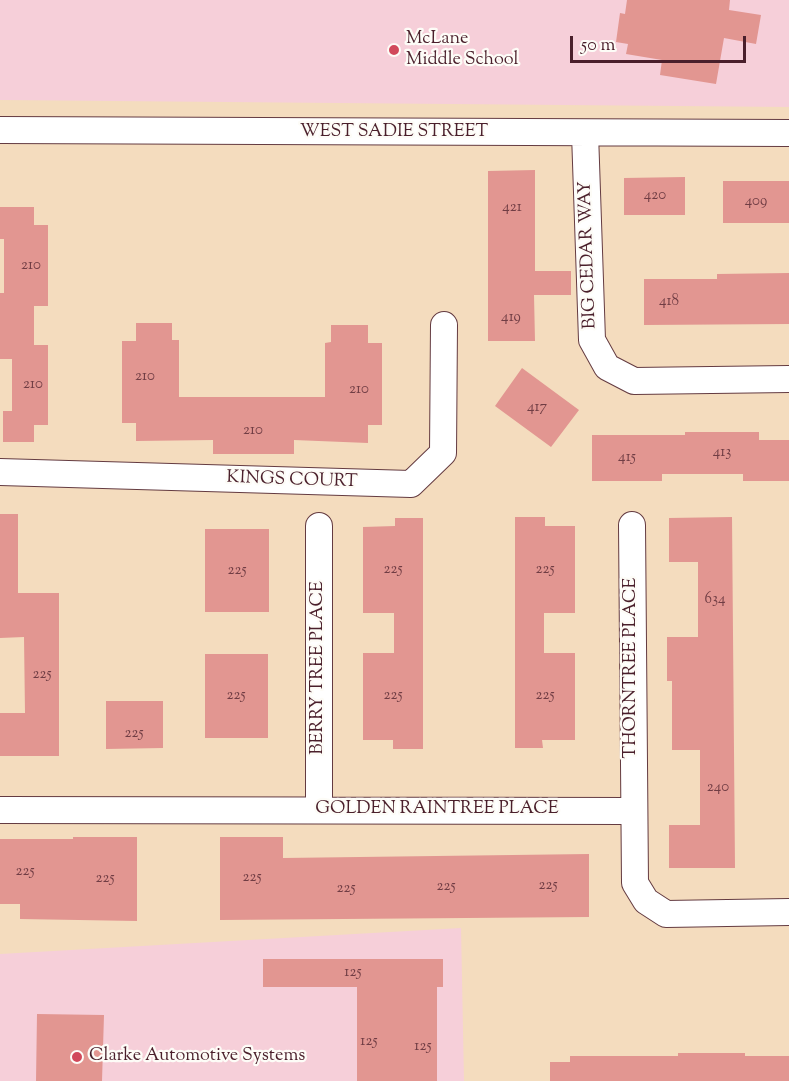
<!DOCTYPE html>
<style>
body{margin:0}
#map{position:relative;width:789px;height:1081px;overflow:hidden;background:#f4dcbe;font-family:"Sorts Mill Goudy",serif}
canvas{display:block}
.scale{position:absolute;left:570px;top:36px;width:176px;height:27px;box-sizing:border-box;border:3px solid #4a1f2b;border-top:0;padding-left:8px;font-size:18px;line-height:21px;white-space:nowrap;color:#4a1f2b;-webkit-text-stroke:4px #fdfcf7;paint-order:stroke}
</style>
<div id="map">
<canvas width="789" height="1081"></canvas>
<div class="scale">50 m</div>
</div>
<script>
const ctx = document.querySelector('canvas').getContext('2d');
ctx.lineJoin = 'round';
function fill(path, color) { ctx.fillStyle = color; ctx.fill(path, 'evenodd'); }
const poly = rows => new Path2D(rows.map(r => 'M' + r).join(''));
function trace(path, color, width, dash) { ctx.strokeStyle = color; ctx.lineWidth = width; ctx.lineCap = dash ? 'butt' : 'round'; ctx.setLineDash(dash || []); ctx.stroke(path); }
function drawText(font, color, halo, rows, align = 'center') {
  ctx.font = font + ' "Sorts Mill Goudy",serif'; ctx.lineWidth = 4.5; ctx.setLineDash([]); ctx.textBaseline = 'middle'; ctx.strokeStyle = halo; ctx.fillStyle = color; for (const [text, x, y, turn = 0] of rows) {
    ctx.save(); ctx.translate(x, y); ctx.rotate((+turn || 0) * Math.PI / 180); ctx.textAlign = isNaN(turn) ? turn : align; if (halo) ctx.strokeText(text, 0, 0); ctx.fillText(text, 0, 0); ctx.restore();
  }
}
const built = poly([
 [0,0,789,0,789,107,0,100],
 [461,928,464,1081,0,1081,0,954]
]);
const building = poly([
 [627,0,730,0,729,10,761,15,756,44,724,38,716,84,660,75,662,60,626,54,628,44,616,42,620,13,625,14],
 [535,170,535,271,571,271,571,295,534,295,535,341,488,341,488,171],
 [685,177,685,215,624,215,624,178],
 [723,181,789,181,789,223,723,223],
 [0,207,34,207,34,225,48,225,48,306,34,306,34,345,48,345,48,425,34,425,34,442,3,442,3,411,12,411,12,359,0,359,0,293,4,293,4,239,0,239],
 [789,273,789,324,644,325,644,279,717,279,717,274],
 [136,323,172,323,172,340,179,340,179,397,325,397,325,343,331,342,331,325,368,325,368,343,382,343,382,425,368,425,368,443,294,440,294,454,213,454,213,440,136,441,136,423,122,423,122,341,136,341],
 [522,368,579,410,551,447,495,406],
 [685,432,759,432,759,440,789,440,789,481,743,481,743,474,662,474,662,481,592,481,592,435,685,435],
 [0,514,18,514,18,593,59,593,59,756,0,756,0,713,25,713,24,637,0,638],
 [515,517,545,517,545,526,575,526,575,613,544,613,544,653,575,653,575,740,542,740,543,748,515,748],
 [732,517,735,868,669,868,669,825,700,825,700,750,672,750,672,681,667,681,667,637,698,637,698,562,669,562,669,518],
 [395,518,423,518,423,749,393,749,393,740,363,740,363,653,394,653,394,613,363,613,363,527,395,526],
 [205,529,269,529,269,612,205,612],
 [205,654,268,654,268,738,205,738],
 [106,701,163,701,163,748,106,749],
 [73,837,137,837,137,921,20,919,20,904,0,904,0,839,73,839],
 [220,837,283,837,283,858,589,854,589,917,220,920],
 [263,959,443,959,443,987,437,987,437,1081,357,1081,357,987,263,987],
 [37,1014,104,1015,102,1081,36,1081],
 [678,1053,745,1053,745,1056,789,1056,789,1081,550,1081,550,1062,570,1062,570,1056,678,1056]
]);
const street = poly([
 [0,130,789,133],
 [585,133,592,340,607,367,634,381,789,379],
 [0,472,411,484,443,453,444,325],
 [632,525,635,883,646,901,666,914,789,912],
 [319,526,319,810],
 [0,810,633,811]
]);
const markers = [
 [394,50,6,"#d1495b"],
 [77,1057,6,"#d1495b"]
];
const numberNames = [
 ["420",655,196],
 ["409",756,202],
 ["421",512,208],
 ["210",31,266],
 ["418",669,302],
 ["419",511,318],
 ["210",145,377],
 ["210",33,385],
 ["210",359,390],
 ["417",537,408],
 ["210",253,431],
 ["413",722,453],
 ["415",627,458],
 ["225",393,570],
 ["225",545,570],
 ["225",237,571],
 ["634",715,600],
 ["225",42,675],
 ["225",236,696],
 ["225",393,696],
 ["225",545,696],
 ["225",134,734],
 ["240",718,788],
 ["225",25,872],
 ["225",252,878],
 ["225",105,879],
 ["225",548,886],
 ["225",446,887],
 ["225",346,889],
 ["125",353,973],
 ["125",369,1042],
 ["125",423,1047]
];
const poiNames = [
 ["McLane",406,40],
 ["Middle School",406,61],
 ["Clarke Automotive Systems",89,1057]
];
const streetNames = [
 ["WEST SADIE STREET",394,133],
 ["BIG CEDAR WAY",589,255,-92],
 ["KINGS COURT",292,481,2],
 ["BERRY TREE PLACE",319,668,-90],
 ["THORNTREE PLACE",632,668,-90],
 ["GOLDEN RAINTREE PLACE",437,810]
];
fill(built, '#f6cfd9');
fill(building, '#e29691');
trace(street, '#643b41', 28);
trace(street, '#fff', 26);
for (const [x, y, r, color] of markers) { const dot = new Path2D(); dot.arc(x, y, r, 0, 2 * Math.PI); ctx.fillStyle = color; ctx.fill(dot); trace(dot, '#fdfcf7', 2); }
drawText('15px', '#703d44', null, numberNames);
drawText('18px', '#4a1f2b', '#fdfcf7', poiNames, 'left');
drawText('18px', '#4a1f2b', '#fdfcf7', streetNames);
</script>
